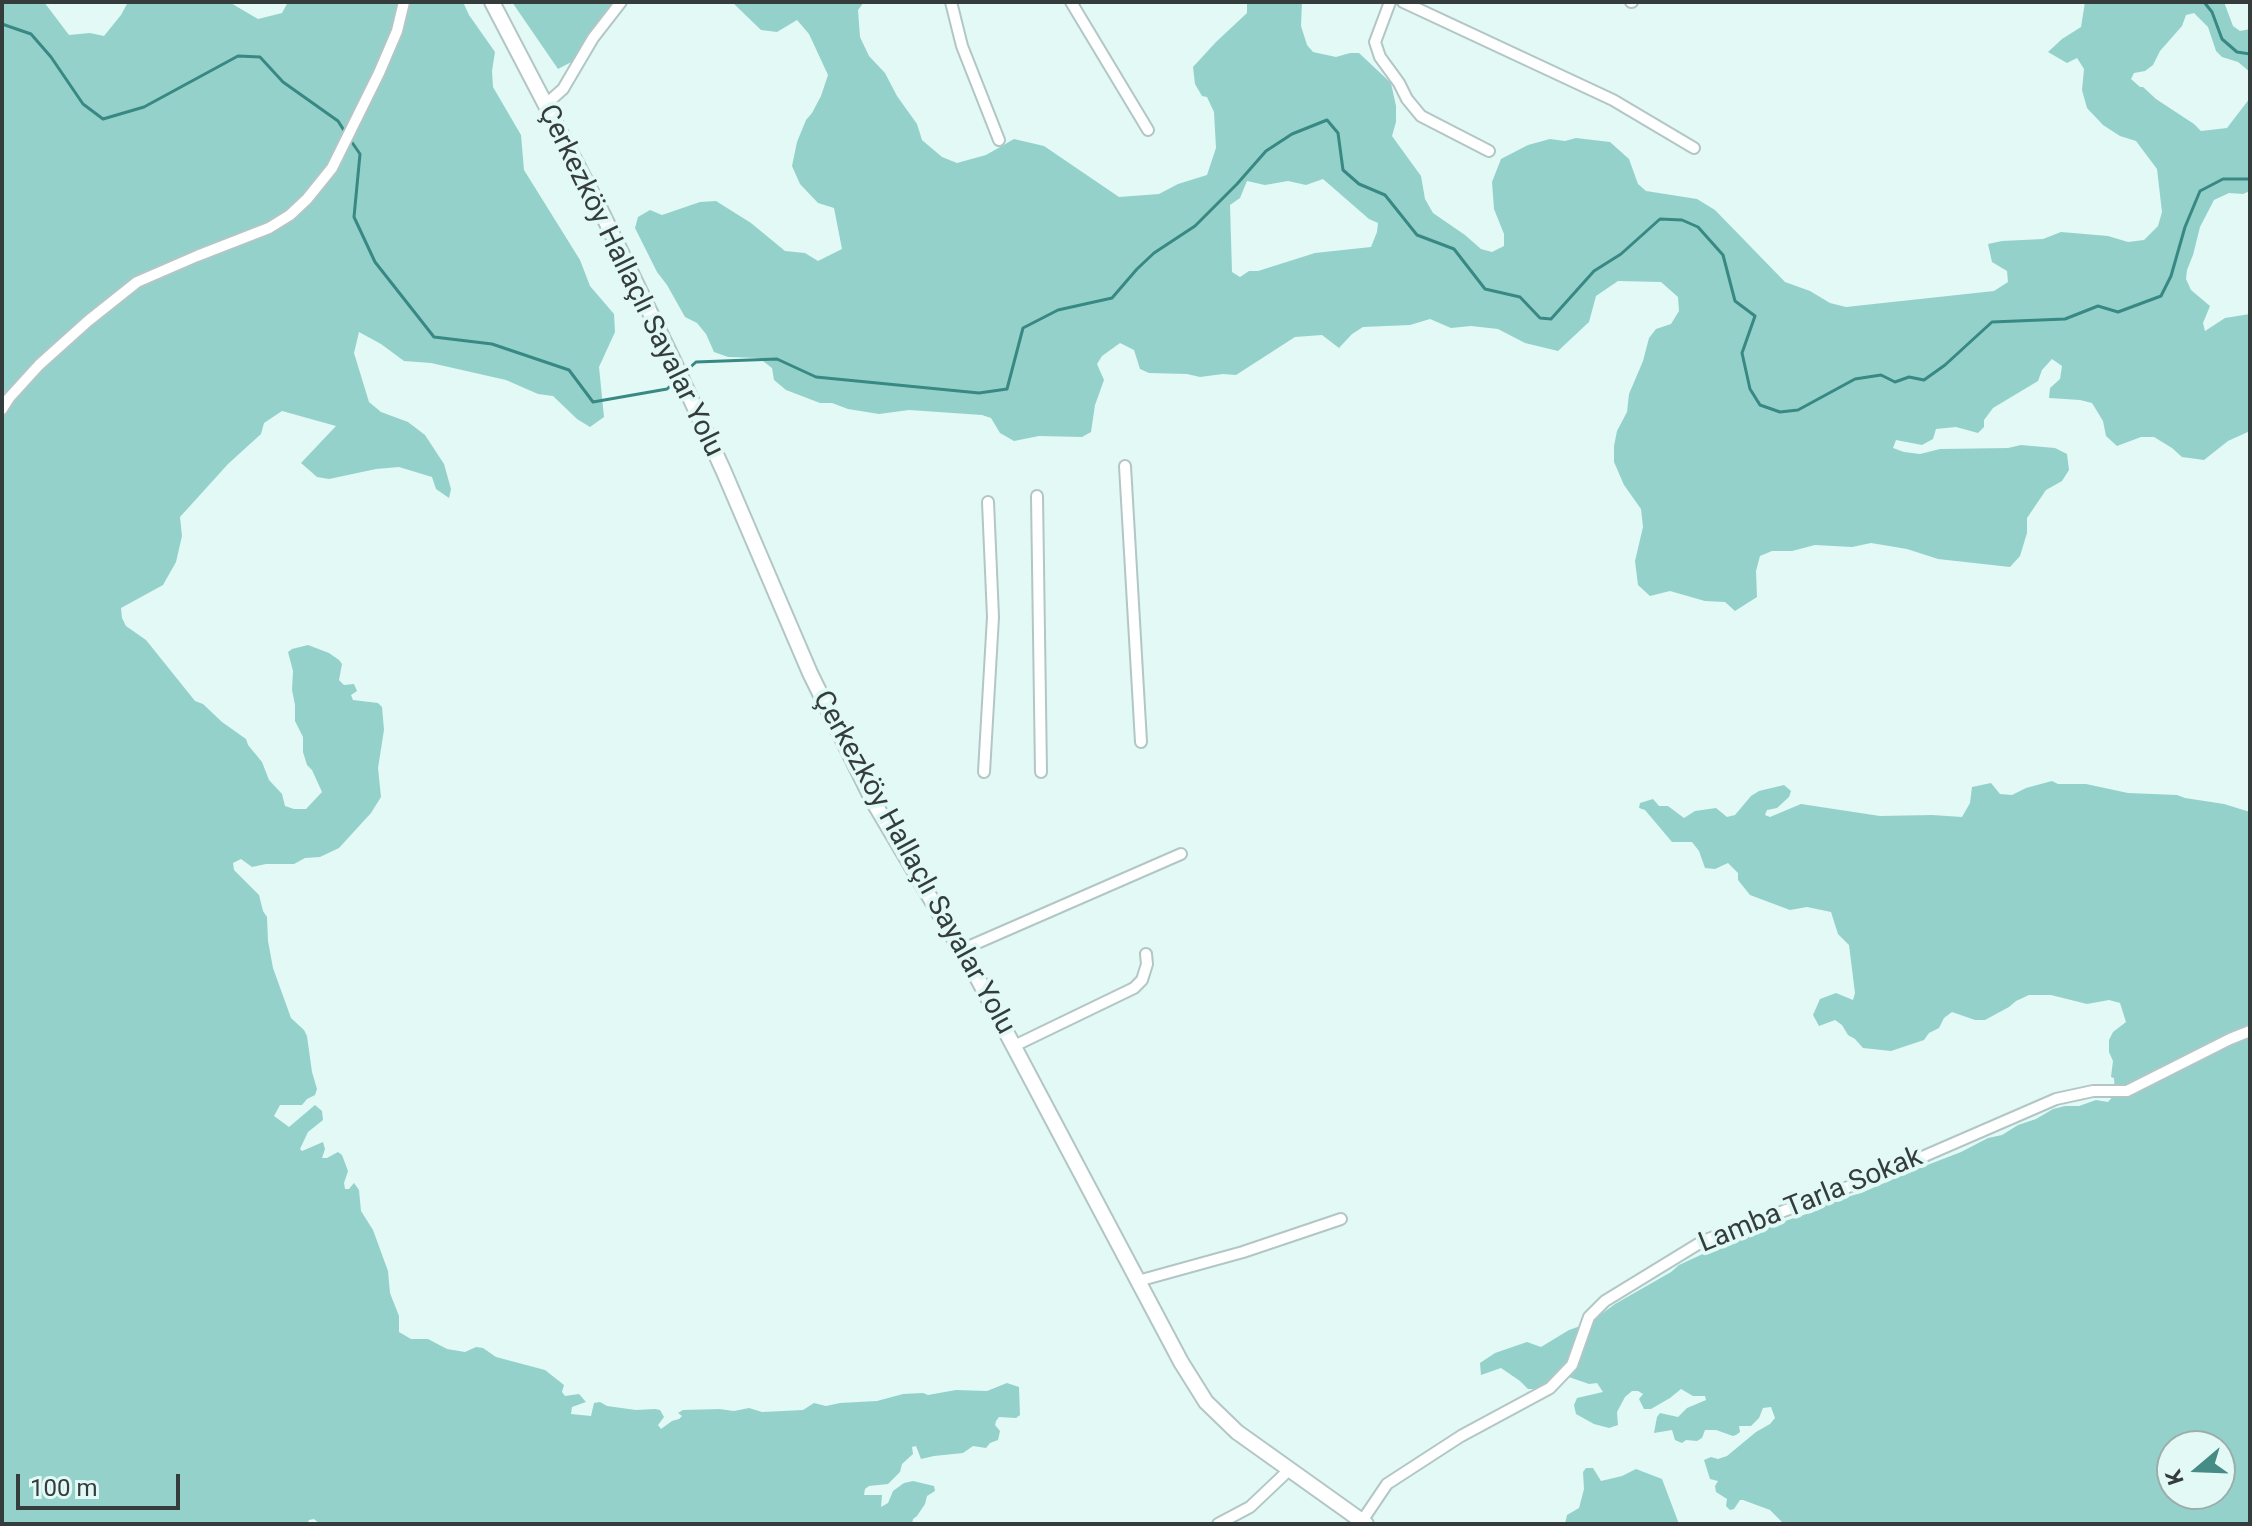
<!DOCTYPE html>
<meta charset="utf-8">
<style>
body{margin:0}
#map{position:relative;width:2252px;height:1526px;overflow:hidden;background:#e2f9f6;font-family:Roboto,sans-serif}
canvas{display:block}
.frame{position:absolute;inset:0;border:4px solid #343d3c;pointer-events:none}
.north{position:absolute;left:2156px;top:1430px;width:80px;height:80px;box-sizing:border-box;background:#e2f9f6;border:2px solid #9caeac;border-radius:50%;rotate:251deg;font-size:22px;font-weight:700;line-height:32px;text-align:center;color:#343d3c}
.north::after{content:'';display:block;margin:auto;width:28px;height:36px;background:#458c86;clip-path:polygon(50% 0,100% 100%,50% 72%,0 100%)}
.scale{position:absolute;left:16px;top:1474px;width:164px;height:36px;box-sizing:border-box;border:4px solid #343d3c;border-top:0;padding-left:10px;font-size:24px;line-height:28px;white-space:nowrap;color:#343d3c;-webkit-text-stroke:6px #e2f9f6;paint-order:stroke}
</style>
<div id="map">
<canvas width="2252" height="1526"></canvas>
<div class="frame"></div>
<div class="north">K</div>
<div class="scale">100 m</div>
</div>
<script>
const ctx = document.querySelector('canvas').getContext('2d');
ctx.lineJoin = 'round';
function fill(path, color) { ctx.fillStyle = color; ctx.fill(path, 'evenodd'); }
const poly = rows => new Path2D(rows.map(r => 'M' + r).join(''));
function trace(path, color, width, dash) { ctx.strokeStyle = color; ctx.lineWidth = width; ctx.lineCap = dash ? 'butt' : 'round'; ctx.setLineDash(dash || []); ctx.stroke(path); }
function drawText(font, color, halo, rows, align = 'center') {
  ctx.font = font + ' Roboto,sans-serif'; ctx.lineWidth = 8; ctx.setLineDash([]); ctx.textBaseline = 'middle'; ctx.strokeStyle = halo; ctx.fillStyle = color; for (const [text, x, y, turn = 0] of rows) {
    ctx.save(); ctx.translate(x, y); ctx.rotate((+turn || 0) * Math.PI / 180); ctx.textAlign = isNaN(turn) ? turn : align; if (halo) ctx.strokeText(text, 0, 0); ctx.fillText(text, 0, 0); ctx.restore();
  }
}
const green = poly([
 [2,2,44,2,69,35,90,33,104,36,121,15,128,2,229,2,258,19,282,13,288,2,463,2,469,15,495,52,492,71,493,87,521,135,524,170,580,260,590,286,614,314,615,332,599,367,604,417,590,427,577,419,553,396,538,394,506,380,431,363,404,361,381,344,359,332,354,353,369,402,381,412,408,422,425,435,444,464,451,489,449,498,436,489,432,477,399,467,376,469,329,479,317,477,301,463,336,426,282,411,264,423,261,434,228,464,180,517,182,536,176,562,163,585,121,608,122,618,126,626,146,640,195,701,203,704,222,722,246,739,248,745,262,762,269,780,282,794,285,806,294,809,306,809,322,792,312,770,307,765,303,752,303,737,295,721,295,705,292,690,293,671,288,652,292,649,308,645,329,653,339,660,342,664,339,680,344,685,354,684,357,691,351,695,353,700,378,703,382,707,384,730,378,768,381,797,371,813,339,848,320,857,305,858,294,864,266,864,252,867,241,859,233,863,234,870,259,895,263,911,267,917,268,941,273,968,291,1018,304,1030,307,1036,312,1072,317,1089,315,1095,307,1099,302,1105,280,1105,274,1116,289,1127,315,1105,322,1111,323,1120,308,1132,300,1149,302,1151,323,1142,325,1149,322,1158,327,1158,338,1152,342,1155,348,1171,344,1183,345,1189,349,1189,354,1183,359,1190,361,1211,373,1230,388,1271,390,1293,399,1316,399,1332,411,1339,428,1339,447,1349,465,1352,476,1347,483,1348,496,1357,545,1370,564,1385,562,1392,565,1396,579,1394,586,1402,572,1407,571,1414,591,1416,594,1403,600,1402,607,1406,636,1410,655,1409,660,1410,664,1417,658,1425,661,1429,672,1421,679,1419,682,1416,678,1413,683,1410,719,1409,734,1411,749,1408,762,1412,803,1410,814,1403,826,1406,840,1403,877,1401,903,1394,923,1393,928,1395,956,1390,987,1391,1007,1383,1019,1387,1020,1415,1016,1418,999,1417,996,1421,995,1425,1000,1431,998,1440,990,1443,986,1448,973,1446,963,1453,934,1456,921,1459,916,1446,912,1447,913,1454,902,1464,900,1472,888,1484,869,1486,865,1489,864,1495,882,1495,881,1507,888,1503,893,1491,904,1483,913,1481,934,1486,935,1491,927,1496,925,1504,917,1516,913,1519,912,1524,320,1524,314,1519,309,1520,307,1524,2,1524],
 [512,2,625,2,581,57,558,69],
 [732,2,864,2,858,10,860,37,869,56,885,73,897,96,917,124,922,140,942,157,957,163,986,155,1014,139,1044,146,1119,197,1159,194,1178,184,1207,175,1216,148,1214,112,1207,97,1202,96,1195,84,1193,67,1216,42,1247,13,1247,2,1302,2,1301,26,1307,45,1313,52,1336,57,1350,53,1359,53,1391,83,1396,106,1396,122,1392,136,1421,176,1425,199,1433,213,1465,235,1481,249,1492,252,1504,246,1504,234,1494,209,1492,182,1501,159,1528,145,1550,139,1565,141,1576,138,1610,142,1629,159,1638,184,1646,191,1697,199,1715,210,1785,282,1810,291,1830,303,1846,307,1994,291,2008,282,2007,271,1992,262,1988,244,2002,241,2043,239,2061,232,2108,236,2128,242,2144,240,2158,226,2162,212,2157,169,2136,141,2120,136,2103,125,2087,108,2082,90,2084,69,2077,58,2067,63,2048,52,2062,39,2081,27,2085,2,2224,2,2233,26,2240,31,2250,29,2250,72,2238,62,2222,57,2216,51,2208,27,2194,13,2186,15,2182,26,2160,51,2153,65,2145,71,2134,73,2131,79,2140,87,2143,87,2156,99,2194,124,2201,131,2227,128,2250,98,2250,191,2243,194,2229,193,2214,200,2200,227,2193,255,2187,270,2186,279,2191,290,2210,306,2203,323,2205,331,2225,318,2250,314,2250,431,2228,441,2204,460,2182,457,2172,448,2154,437,2141,437,2117,446,2106,436,2103,421,2092,403,2080,400,2049,398,2050,388,2060,379,2062,366,2052,359,2042,370,2038,381,1993,408,1984,420,1984,427,1978,433,1956,427,1936,429,1933,439,1922,445,1896,440,1893,448,1904,452,1920,454,1940,449,2008,448,2021,445,2055,448,2067,454,2069,470,2062,481,2046,490,2027,518,2027,533,2020,556,2010,567,1938,559,1907,549,1871,543,1852,547,1815,545,1792,551,1772,551,1760,556,1756,571,1757,597,1735,611,1725,602,1705,601,1670,591,1650,596,1638,585,1635,561,1643,527,1641,509,1624,485,1614,462,1614,446,1617,431,1627,412,1629,394,1643,361,1649,338,1656,329,1671,324,1679,311,1678,297,1661,282,1618,281,1596,296,1589,322,1558,351,1525,343,1498,329,1471,326,1451,328,1430,319,1410,325,1363,327,1352,334,1339,348,1322,335,1295,337,1236,375,1223,374,1200,377,1187,374,1149,373,1140,369,1134,350,1120,343,1102,356,1097,364,1104,380,1095,405,1091,432,1082,437,1039,436,1014,441,1000,433,991,418,982,415,909,410,879,414,848,409,832,403,820,403,786,390,774,380,772,368,759,358,728,357,714,352,706,334,697,323,685,317,667,285,657,272,635,228,638,217,650,210,662,215,700,202,716,201,751,223,785,251,805,253,818,261,842,249,834,208,818,203,800,184,792,166,797,142,806,120,812,113,821,96,828,75,809,34,797,20,777,32,761,30],
 [1323,179,1369,219,1378,223,1377,232,1371,247,1315,253,1258,271,1249,271,1240,277,1232,272,1230,205,1240,198,1247,181,1265,185,1288,181,1306,185],
 [2052,781,2058,784,2086,784,2128,793,2177,795,2185,798,2224,804,2250,812,2250,1524,1784,1524,1770,1510,1743,1500,1740,1500,1734,1509,1730,1510,1726,1506,1727,1499,1716,1492,1715,1486,1718,1481,1710,1479,1704,1460,1711,1457,1718,1459,1727,1456,1756,1432,1770,1424,1775,1418,1771,1407,1763,1408,1759,1418,1751,1426,1739,1426,1740,1432,1736,1435,1733,1436,1716,1430,1705,1430,1702,1438,1697,1441,1686,1440,1682,1443,1675,1440,1672,1430,1654,1433,1657,1417,1660,1413,1678,1417,1687,1408,1706,1400,1705,1396,1693,1396,1681,1389,1670,1398,1651,1409,1644,1409,1639,1399,1643,1394,1638,1391,1632,1391,1625,1397,1617,1412,1618,1425,1609,1428,1594,1424,1576,1414,1574,1405,1577,1398,1603,1392,1597,1383,1589,1384,1566,1376,1537,1389,1528,1389,1520,1381,1501,1368,1481,1375,1480,1363,1495,1353,1527,1342,1541,1347,1569,1330,1589,1323,1615,1304,1671,1272,1679,1265,1748,1233,1819,1210,1826,1203,1861,1193,1917,1169,1961,1152,1988,1138,2002,1135,2018,1125,2036,1119,2053,1109,2065,1106,2079,1106,2096,1100,2108,1102,2115,1094,2114,1078,2111,1077,2113,1061,2109,1052,2109,1040,2113,1032,2126,1022,2120,1003,2109,1000,2087,1004,2051,995,2029,995,2016,1001,2009,1007,1985,1020,1975,1020,1952,1012,1944,1018,1939,1028,1929,1033,1924,1040,1891,1051,1863,1048,1855,1039,1848,1035,1842,1025,1835,1020,1819,1026,1813,1015,1820,999,1836,993,1853,1000,1855,993,1849,945,1838,934,1831,912,1807,907,1790,910,1750,895,1738,880,1738,873,1728,863,1715,869,1705,868,1699,851,1692,842,1672,842,1645,810,1639,808,1640,803,1653,799,1659,806,1668,806,1684,818,1695,811,1716,808,1727,817,1735,815,1751,796,1759,791,1784,785,1791,791,1789,797,1777,808,1767,810,1765,815,1770,817,1801,804,1880,816,1932,815,1962,817,1970,803,1972,787,1991,783,2000,794,2012,795,2026,788],
 [2172,1446,2220,1446,2220,1494,2172,1494],
 [1586,1468,1593,1468,1601,1481,1622,1476,1636,1469,1662,1479,1679,1524,1565,1524,1567,1515,1579,1508,1584,1489,1583,1472]
]);
const stream = poly([
 [2204,2,2212,12,2222,39,2237,52,2250,54],
 [2,24,31,34,51,57,83,104,103,119,144,107,238,56,260,57,283,82,338,121,345,132],
 [349,138,360,154,354,217,375,262,434,337,492,344,569,370,593,402,667,389,677,380],
 [685,372,696,362,777,359,816,377,979,393,1007,389,1023,328,1058,310,1112,298,1137,269,1154,253,1195,226,1237,184,1266,151,1292,134,1327,120,1338,133,1343,170,1359,184,1385,195,1417,235,1454,249,1485,289,1520,297,1540,318,1551,319,1594,271,1621,254,1660,219,1682,220,1698,227,1723,255,1735,301,1755,316,1742,353,1750,389,1760,405,1780,412,1798,410,1855,379,1881,375,1895,382,1909,377,1924,380,1945,365,1992,322,2065,319,2098,306,2118,312,2161,296,2171,276,2185,227,2200,191,2223,179,2250,179]
]);
const street = poly([
 [951,2,962,46,999,140],
 [1071,2,1148,130],
 [1390,2,1375,42,1380,57,1399,83,1407,99,1421,116,1489,151],
 [1403,2,1613,100,1694,148],
 [1631,2,1632,2],
 [545,105,563,89,593,38,621,2],
 [2,409,9,398,39,365,88,321,137,282,197,256,269,228,290,215,307,199,332,168,379,73,397,31,404,2],
 [1125,466,1141,742],
 [1037,496,1041,772],
 [984,772,993,617,988,502],
 [961,950,1181,854],
 [1014,1046,1134,988,1142,980,1147,964,1146,954],
 [1138,1281,1243,1252,1341,1219],
 [1362,1521,1387,1484,1461,1436,1550,1388,1572,1365,1589,1317,1605,1301,1703,1241,1883,1174,2056,1099,2093,1091,2127,1091,2230,1039,2250,1031],
 [1218,1524,1250,1507,1289,1470]
]);
const secondary = poly([
 [492,2,600,209,673,360,724,472,810,673,873,801,977,977,1181,1362,1206,1402,1237,1432,1366,1524]
]);
const streetNames = [
 ["Çerkezköy Hallaçlı Sayalar Yolu",630,281,64],
 ["Çerkezköy Hallaçlı Sayalar Yolu",913,863,61],
 ["Lamba Tarla Sokak",1811,1201,-22]
];
fill(green, '#95d1cb');
trace(stream, '#388883', 3);
trace(street, '#b2c7c5', 14);
trace(secondary, '#b2c7c5', 18);
trace(street, '#fff', 10);
trace(secondary, '#fff', 14);
drawText('28px', '#343d3c', '#e2f9f6', streetNames);
</script>
